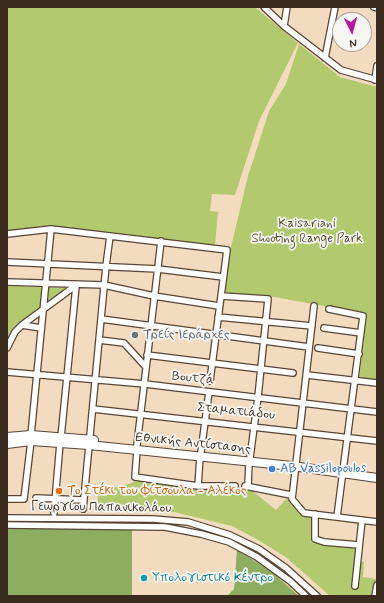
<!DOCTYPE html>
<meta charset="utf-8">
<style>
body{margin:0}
#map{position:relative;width:384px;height:603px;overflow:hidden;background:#f3dbbf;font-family:Mynerve,sans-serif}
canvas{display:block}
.frame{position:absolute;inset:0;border:8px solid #3b2a1e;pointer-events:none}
.north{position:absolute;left:332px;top:12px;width:40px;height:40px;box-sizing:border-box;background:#f6f6f2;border:1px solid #aba49d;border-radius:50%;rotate:174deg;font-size:11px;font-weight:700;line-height:16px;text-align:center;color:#3b2a1e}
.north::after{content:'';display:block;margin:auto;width:14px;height:18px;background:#b5179e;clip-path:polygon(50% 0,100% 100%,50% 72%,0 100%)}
</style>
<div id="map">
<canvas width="384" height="603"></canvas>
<div class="frame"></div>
<div class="north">N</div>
</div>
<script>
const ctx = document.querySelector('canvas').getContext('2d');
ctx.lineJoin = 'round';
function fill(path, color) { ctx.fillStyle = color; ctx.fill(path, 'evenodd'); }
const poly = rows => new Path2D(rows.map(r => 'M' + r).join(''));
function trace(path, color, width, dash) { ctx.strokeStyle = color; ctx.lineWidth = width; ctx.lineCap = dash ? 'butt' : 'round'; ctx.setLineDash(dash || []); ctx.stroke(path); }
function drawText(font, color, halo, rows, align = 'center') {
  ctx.font = font + ' Mynerve,sans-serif'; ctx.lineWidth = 3.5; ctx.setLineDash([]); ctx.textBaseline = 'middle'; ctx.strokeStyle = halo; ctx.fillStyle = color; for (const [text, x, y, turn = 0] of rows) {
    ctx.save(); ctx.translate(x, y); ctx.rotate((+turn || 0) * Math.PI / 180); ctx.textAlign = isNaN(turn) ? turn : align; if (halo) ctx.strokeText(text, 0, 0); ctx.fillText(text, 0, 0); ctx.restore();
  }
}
const green = poly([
 [7,7,255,7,298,43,259,121,235,195,212,194,210,211,218,212,215,245,53,226,7,232],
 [299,44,340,77,377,87,377,382,359,380,367,314,269,296,223,294,231,247,248,176,269,111,286,84],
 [7,286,65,288,64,293,13,329,7,340],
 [137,480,197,486,250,489,276,510,287,498,304,514,314,516,314,539,357,546,356,561,364,562,363,577,376,579,373,596,330,596,287,558,260,541,232,526,174,512,97,512,98,491,129,484]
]);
const forest = poly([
 [7,528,132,528,132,596,7,596],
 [237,550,271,571,299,596,227,596,234,589]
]);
const street = poly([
 [264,7,284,26,341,70,377,80],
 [374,7,377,8],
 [284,26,287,7],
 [325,58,335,7],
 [375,80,377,66],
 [7,234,51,229,227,250,210,381],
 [7,262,158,269,223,277],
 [7,282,104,285,154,296,219,306],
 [221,296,268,299,258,397,250,458],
 [314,306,292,499,304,513,377,522],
 [329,309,363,316,337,517],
 [218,317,312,326],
 [101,319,309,347],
 [22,325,41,328],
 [324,328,361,333],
 [99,340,124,343,146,367],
 [7,348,15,332,22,325,75,286],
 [318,348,359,354],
 [147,355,293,373],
 [7,372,145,384,377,412],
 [307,375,377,383],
 [93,409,377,441],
 [31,435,51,229],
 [61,437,76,286],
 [137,445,161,241],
 [137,450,135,477,198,486,235,486],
 [201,452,209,392],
 [198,486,200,457],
 [245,486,291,495],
 [248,486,249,462],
 [36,498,84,500],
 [7,499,24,499,31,441],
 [83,509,106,266,110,236],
 [54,513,60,443],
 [315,514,315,539,324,542,359,545],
 [7,518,153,519,188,522,230,535,259,549,286,568,317,596],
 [7,525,165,527,201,534,229,542,257,557,290,581,306,596],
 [355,586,362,520],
 [375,596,377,585]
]);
const secondary = poly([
 [7,437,31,435,94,440],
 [7,444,31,441,89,445,292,466,377,478]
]);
const markers = [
 [135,335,4,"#6b7280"],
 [272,469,4,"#3f7fe0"],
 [59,491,4,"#e8710a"],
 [144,578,4,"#0f9aa8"]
];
const parkNames = [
 ["Kaisariani",307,224],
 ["Shooting Range Park",307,239]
];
const worshipNames = [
 ["Τρείς Ιεράρχες",143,335]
];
const streetNames = [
 ["Βουτζά",193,379,6],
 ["Σταματιάδου",236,412,6],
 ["Εθνικής Αντίστασης",193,444,6],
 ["Γεωργίου Παπανικολάου",101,508,1]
];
const shopNames = [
 ["AB Vassilopoulos",280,469]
];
const foodNames = [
 ["Το Στέκι του Φίτσουλα - Αλέκος",67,491]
];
const cultureNames = [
 ["Υπολογιστικό Κέντρο",152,578]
];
fill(green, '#b2c96e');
fill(forest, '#8dad61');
trace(street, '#574536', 8);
trace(secondary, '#574536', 10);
trace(street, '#fff', 5.5);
trace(secondary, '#fff', 8);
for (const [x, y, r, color] of markers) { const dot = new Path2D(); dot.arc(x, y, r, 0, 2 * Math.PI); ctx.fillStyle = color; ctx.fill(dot); trace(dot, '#f6f6f2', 1.5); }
drawText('13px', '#595232', '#f6f6f2', parkNames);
drawText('13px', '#5b616d', '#f6f6f2', worshipNames, 'left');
drawText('13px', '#3b2a1e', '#f6f6f2', streetNames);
drawText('13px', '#366cbe', '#f6f6f2', shopNames, 'left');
drawText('13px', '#c56008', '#f6f6f2', foodNames, 'left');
drawText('13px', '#0d838f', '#f6f6f2', cultureNames, 'left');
</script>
